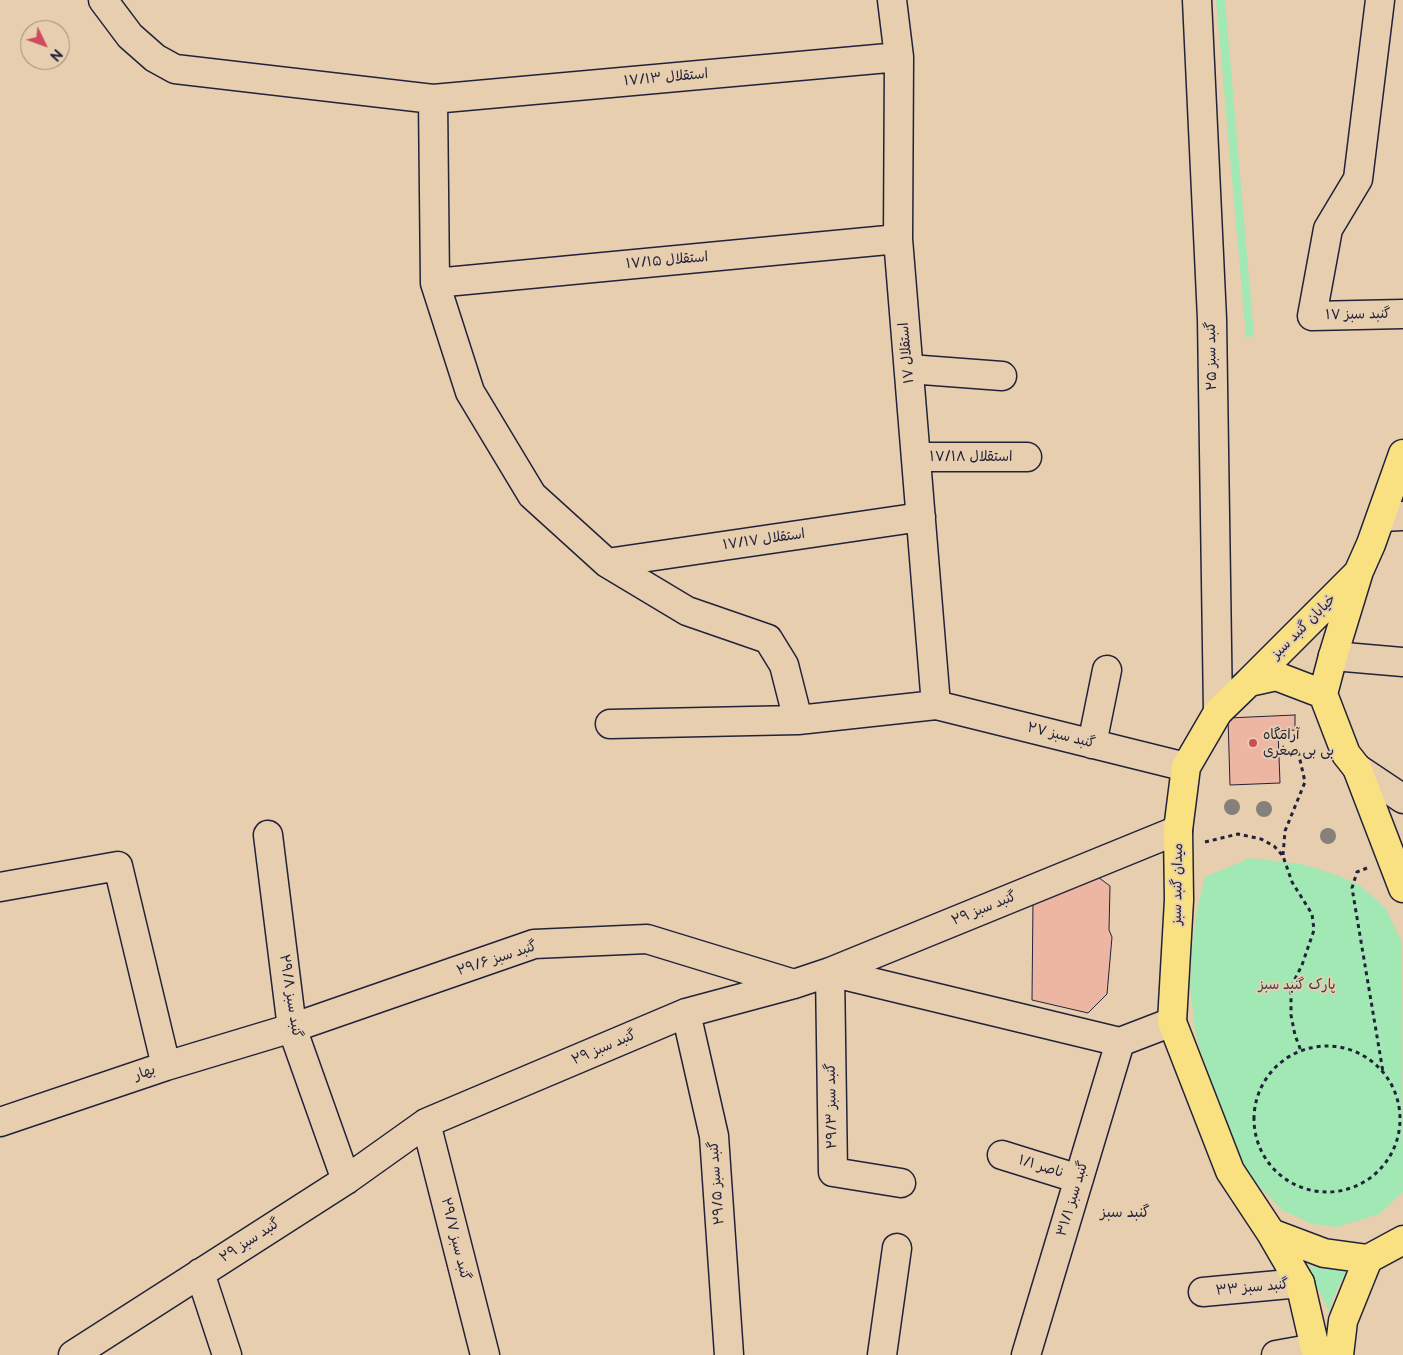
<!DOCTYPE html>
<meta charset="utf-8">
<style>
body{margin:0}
#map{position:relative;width:1403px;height:1355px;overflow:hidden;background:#e7ceaf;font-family:"Balsamiq Sans",sans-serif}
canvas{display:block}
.north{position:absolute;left:20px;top:20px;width:50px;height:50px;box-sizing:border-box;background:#e7ceaf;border:1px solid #988981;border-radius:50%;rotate:132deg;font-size:14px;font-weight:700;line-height:20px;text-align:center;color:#22223b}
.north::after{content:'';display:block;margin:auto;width:18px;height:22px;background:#d1495b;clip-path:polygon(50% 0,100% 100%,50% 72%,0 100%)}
</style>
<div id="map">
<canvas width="1403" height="1355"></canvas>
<div class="north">N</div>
</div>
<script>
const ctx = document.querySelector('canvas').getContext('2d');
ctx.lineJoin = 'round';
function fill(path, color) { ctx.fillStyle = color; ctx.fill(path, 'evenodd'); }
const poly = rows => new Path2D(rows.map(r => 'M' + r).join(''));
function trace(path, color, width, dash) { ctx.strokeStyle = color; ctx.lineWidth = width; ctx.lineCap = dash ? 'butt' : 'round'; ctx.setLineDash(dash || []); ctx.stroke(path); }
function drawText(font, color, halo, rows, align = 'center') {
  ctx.font = font + ' "Balsamiq Sans","Playpen Sans Arabic",sans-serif'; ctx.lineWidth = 4; ctx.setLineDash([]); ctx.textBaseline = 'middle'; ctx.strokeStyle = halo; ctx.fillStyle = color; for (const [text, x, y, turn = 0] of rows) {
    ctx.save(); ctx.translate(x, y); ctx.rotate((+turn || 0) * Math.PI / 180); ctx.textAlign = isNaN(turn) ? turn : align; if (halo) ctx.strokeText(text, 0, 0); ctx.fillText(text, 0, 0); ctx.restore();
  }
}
const green = poly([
 [1216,0,1225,0,1254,336,1246,337],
 [1250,858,1301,864,1331,873,1360,885,1386,909,1402,943,1403,1192,1379,1214,1337,1227,1312,1224,1282,1210,1249,1176,1212,1087,1195,1032,1190,985,1192,947,1197,909,1205,877],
 [1356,1262,1341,1281,1333,1298,1329,1312,1321,1294,1304,1265,1318,1268,1338,1270]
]);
const building = poly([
 [1295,715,1295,730,1278,731,1280,783,1230,785,1228,718,1295,715],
 [1094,874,1110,886,1109,930,1112,937,1107,994,1088,1013,1032,1000,1033,900,1094,874]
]);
const path = poly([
 [1205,842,1238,834,1261,839,1274,846,1283,856,1292,882,1312,914,1314,930,1302,965,1291,987,1291,1015,1295,1035,1301,1051],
 [1283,855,1285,831,1305,782,1298,751],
 [1367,868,1357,872,1352,888,1383,1072],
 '1254 1119a73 73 0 1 1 146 0a73 73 0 1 1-146 0Z'
]);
const minor = poly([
 [103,0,130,36,155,58,175,69,433,99,899,57],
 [892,0,899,57,898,239,936,705],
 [1197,0,1212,319,1218,712],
 [1380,0,1358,179,1328,229,1312,316,1403,314],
 [433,99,435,283,470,392,532,495,607,563,687,611,768,639,784,665,798,720],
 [435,283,898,239],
 [909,369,1002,376],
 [916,457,1027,457],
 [1381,517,1403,516],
 [607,563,921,517],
 [1333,656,1403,662],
 [610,724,798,720,936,705,1186,767],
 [1092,744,1107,670],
 [1357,768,1403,799],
 [268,835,292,1028,346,1180],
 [0,887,118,866,166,1066],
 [830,972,1120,1042],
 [830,972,833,1172,901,1183],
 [686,1013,714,1136,729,1355],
 [1120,1042,1172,1022],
 [0,1122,166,1066,292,1028,534,944,647,939,794,984],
 [426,1123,485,1355],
 [1002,1155,1079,1179],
 [200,1273,227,1355],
 [1203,1292,1300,1283],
 [73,1355,346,1180,426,1123,686,1013,794,984,830,972,1178,830],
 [882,1355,897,1248],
 [1026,1355,1120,1042],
 [1276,1355,1315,1348]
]);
const major = poly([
 [1249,682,1357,574],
 [1323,694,1333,656,1359,571,1371,544,1403,454],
 [1403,888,1357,768,1346,754,1323,694,1276,676,1249,682,1218,712,1186,767,1178,830,1179,900,1172,1022,1230,1171,1271,1233,1324,1253,1368,1259,1403,1240],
 [1271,1233,1300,1283,1315,1348,1318,1355],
 [1339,1355,1343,1321,1368,1259]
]);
const trees = [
 [1232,807],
 [1264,809],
 [1328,836]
];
const markers = [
 [1253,743,5,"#d1495b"]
];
const streetNames = [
 ["استقلال ۱۷/۱۳",666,78,-5],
 ["استقلال ۱۷/۱۵",667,261,-5],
 ["گنبد سبز ۱۷",1358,315,-1],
 ["استقلال ۱۷",907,353,-95],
 ["گنبد سبز ۲۵",1212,356,-91],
 ["استقلال ۱۷/۱۸",971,457],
 ["استقلال ۱۷/۱۷",764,540,-8],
 ["خیابان گنبد سبز",1304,627,-45],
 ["گنبد سبز ۲۷",1061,736,14],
 ["میدان گنبد سبز",1178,884,-89],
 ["گنبد سبز ۲۹",984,909,-22],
 ["گنبد سبز ۲۹/۶",497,959,-18],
 ["گنبد سبز ۲۹/۸",290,996,81],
 ["گنبد سبز ۲۹",604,1048,-23],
 ["بهار",145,1073,-19],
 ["گنبد سبز ۲۹/۳",832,1106,-91],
 ["ناصر ۱/۱",1041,1167,17],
 ["گنبد سبز ۲۹/۵",717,1183,-94],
 ["گنبد سبز ۳۱/۱",1073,1199,-73],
 ["گنبد سبز ۲۹/۷",455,1239,76],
 ["گنبد سبز ۲۹",250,1241,-33],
 ["گنبد سبز ۳۳",1252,1288,-5]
];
const poiNames = [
 ["آرامگاه",1263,735],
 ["بی بی صغری",1263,751]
];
const parkNames = [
 ["پارک گنبد سبز",1297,985]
];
const neighbourhoodNames = [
 ["گنبد سبز",1125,1213]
];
fill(green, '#a2e8b4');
fill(building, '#edb6a3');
trace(building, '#22223b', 1);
trace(minor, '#22223b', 31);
trace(major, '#22223b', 31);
trace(path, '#22223b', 3, [4, 4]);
trace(minor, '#e7ceaf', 28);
trace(major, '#f9e181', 28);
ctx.fillStyle = '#858079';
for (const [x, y] of trees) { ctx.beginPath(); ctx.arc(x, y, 8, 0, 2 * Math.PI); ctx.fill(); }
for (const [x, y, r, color] of markers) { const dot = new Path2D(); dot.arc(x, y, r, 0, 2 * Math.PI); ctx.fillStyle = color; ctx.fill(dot); trace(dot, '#e7ceaf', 2); }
drawText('14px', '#22223b', '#e7ceaf', streetNames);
drawText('14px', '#22223b', '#e7ceaf', poiNames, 'left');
drawText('14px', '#35404d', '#e7ceaf', parkNames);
drawText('15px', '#22223b', '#e7ceaf', neighbourhoodNames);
</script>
